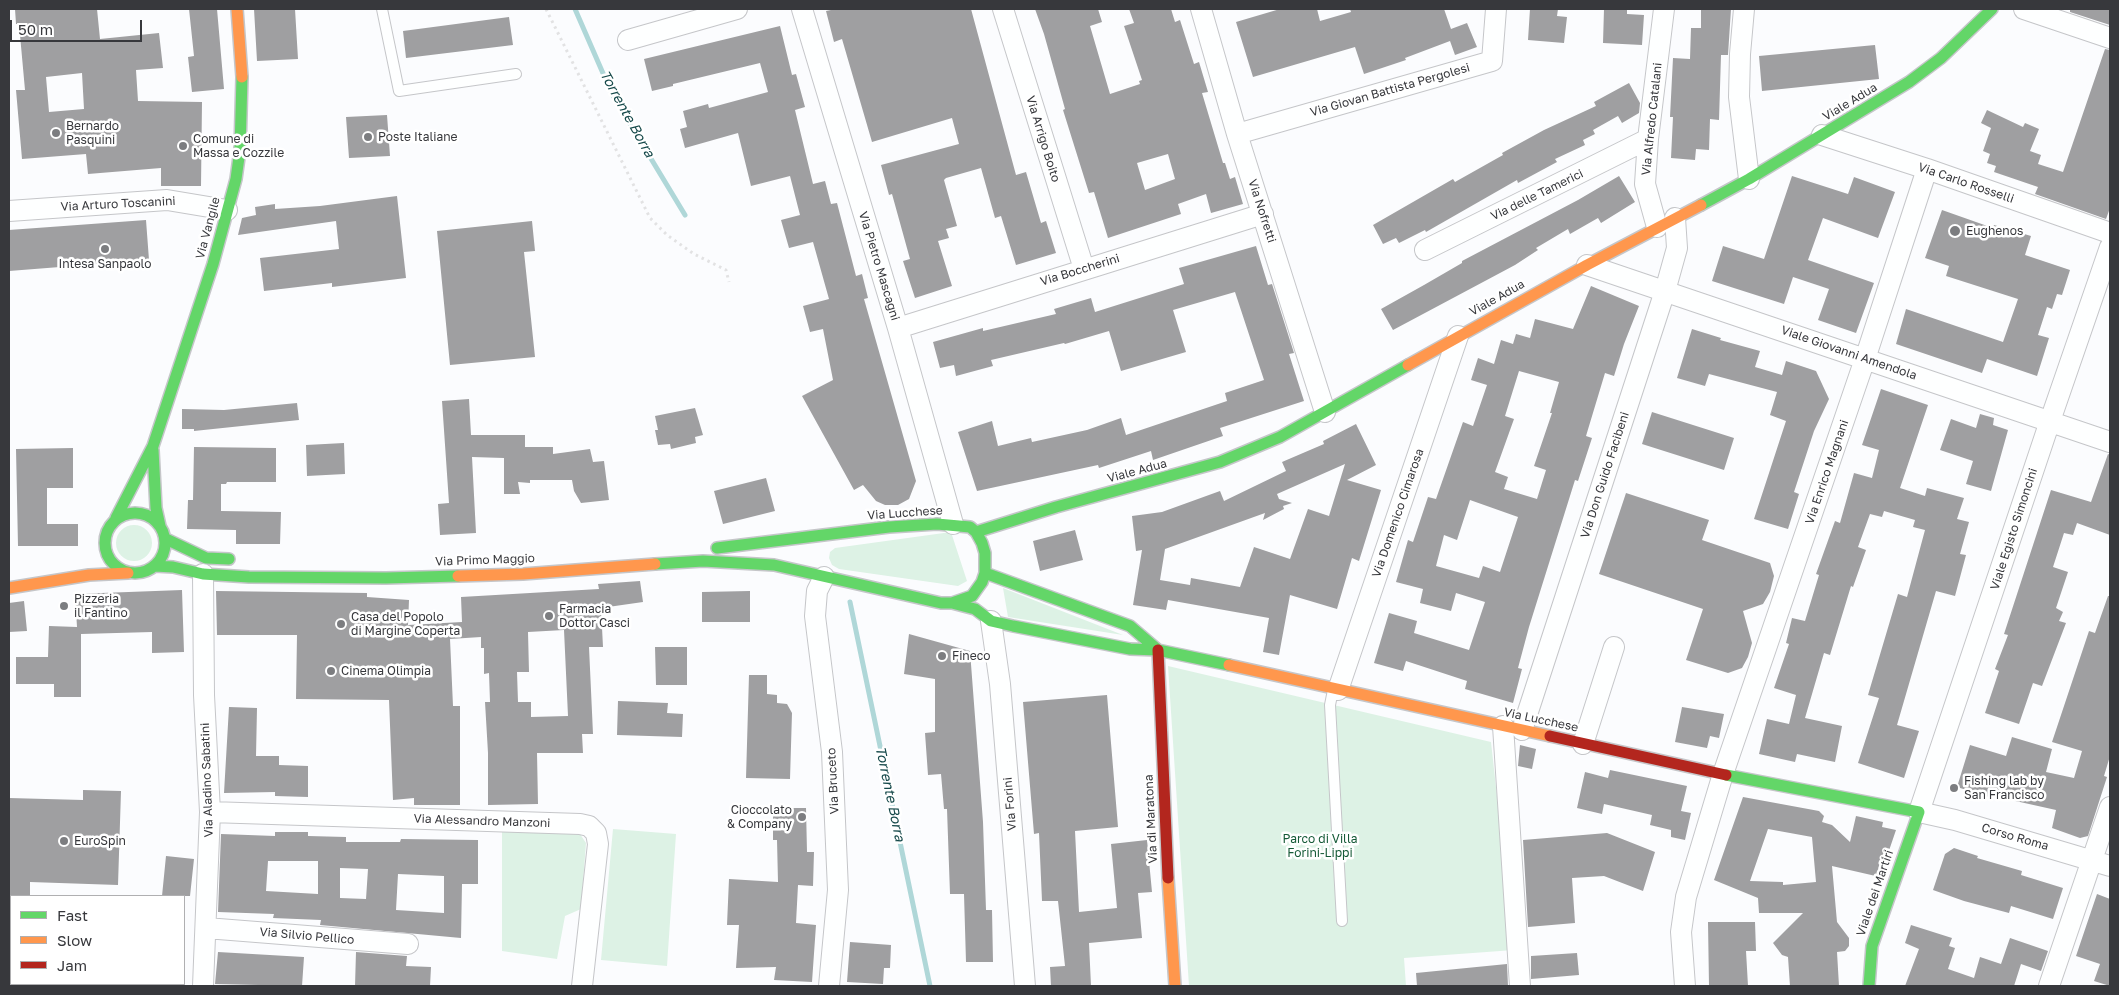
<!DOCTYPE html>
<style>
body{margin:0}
#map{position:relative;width:2119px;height:995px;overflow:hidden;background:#fbfcfe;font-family:"Golos Text",sans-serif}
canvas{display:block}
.frame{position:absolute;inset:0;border:10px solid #37383c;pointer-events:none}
.legend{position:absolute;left:10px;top:895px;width:175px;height:90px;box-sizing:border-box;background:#fff;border:1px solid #afafb1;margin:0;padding:6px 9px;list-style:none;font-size:15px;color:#37383c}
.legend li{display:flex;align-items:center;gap:10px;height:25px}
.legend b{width:25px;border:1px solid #afafb1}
.scale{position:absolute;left:10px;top:20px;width:132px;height:22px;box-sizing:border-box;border:2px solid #37383c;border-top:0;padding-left:6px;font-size:15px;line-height:18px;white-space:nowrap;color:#37383c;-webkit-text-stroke:4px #fff;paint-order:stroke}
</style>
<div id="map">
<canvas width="2119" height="995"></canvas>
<div class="frame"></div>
<ul class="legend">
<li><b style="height:6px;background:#63d668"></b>Fast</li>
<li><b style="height:6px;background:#ff974d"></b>Slow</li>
<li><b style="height:6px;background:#b3261e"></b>Jam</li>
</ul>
<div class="scale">50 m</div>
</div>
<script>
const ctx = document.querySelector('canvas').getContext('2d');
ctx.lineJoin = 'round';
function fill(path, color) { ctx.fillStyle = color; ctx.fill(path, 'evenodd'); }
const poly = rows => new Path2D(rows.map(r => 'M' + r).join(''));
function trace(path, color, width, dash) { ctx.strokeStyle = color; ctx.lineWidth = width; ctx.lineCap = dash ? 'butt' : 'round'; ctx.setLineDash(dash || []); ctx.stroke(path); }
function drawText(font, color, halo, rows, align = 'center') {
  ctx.font = font + ' "Golos Text",sans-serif'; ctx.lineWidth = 5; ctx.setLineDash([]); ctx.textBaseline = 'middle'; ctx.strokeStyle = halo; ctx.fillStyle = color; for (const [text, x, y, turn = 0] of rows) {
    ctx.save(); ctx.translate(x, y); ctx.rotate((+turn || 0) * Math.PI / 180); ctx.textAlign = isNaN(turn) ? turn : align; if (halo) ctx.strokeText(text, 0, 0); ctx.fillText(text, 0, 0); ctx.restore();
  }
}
const green = poly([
 '116 543a18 18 0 1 1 36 0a18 18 0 1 1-36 0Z',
 [951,532,967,581,958,586,839,569,832,565,829,558,830,552,835,548],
 [1003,588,1123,635,1008,617],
 [1168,666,1491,742,1514,950,1404,958,1406,986,1189,986],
 [613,829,676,834,667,966,601,960],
 [502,830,580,834,586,843,581,909,565,916,557,959,502,951]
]);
const stream = poly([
 [575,9,612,94,685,215],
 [850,602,930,986]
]);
const building = poly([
 [15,9,97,9,100,39,159,33,163,68,136,70,138,101,202,102,201,186,161,186,161,168,88,174,86,154,22,159,16,90,25,90,19,24,16,24],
 [82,73,84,109,49,112,46,77],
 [189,9,217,9,224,89,192,92,188,57,194,56],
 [254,9,295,9,298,59,257,61],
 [836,9,971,9,1016,175,1026,172,1041,223,1046,221,1056,253,1016,265,1001,216,995,218,981,168,946,178,944,180,957,226,946,229,949,238,938,241,952,286,915,298,903,261,910,259,892,194,889,195,881,165,959,144,952,118,872,142,842,39,834,42,826,11],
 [1035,9,1098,9,1102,22,1090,26,1110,94,1140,84,1139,81,1142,80,1124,26,1134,23,1129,9,1171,9,1175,22,1180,20,1194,64,1199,62,1208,92,1202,93,1223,163,1225,163,1230,179,1235,177,1243,204,1211,213,1206,194,1178,204,1181,214,1108,238,1094,192,1089,193,1063,110,1065,109,1044,34],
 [1168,154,1175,179,1145,190,1137,163],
 [1280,9,1317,9,1320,21,1351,12,1350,9,1444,9,1451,29,1467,23,1477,47,1455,55,1450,41,1405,58,1406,60,1364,74,1355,47,1253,77,1236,22],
 [1530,9,1558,9,1557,16,1567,17,1564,43,1528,40],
 [1604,9,1627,9,1627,14,1644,15,1642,45,1603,43],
 [1701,9,1731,9,1728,55,1721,55,1719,120,1710,119,1709,150,1696,149,1695,160,1671,158,1673,117,1670,117,1673,58,1690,59,1691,28,1701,28],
 [2070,9,2110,9,2110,25,2070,12],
 [509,17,513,45,406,58,403,31],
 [780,26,792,75,796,74,805,107,795,110,813,184,825,181,831,204,837,203,856,276,862,274,868,298,864,299,916,481,909,499,898,505,885,505,876,501,863,485,854,490,802,396,833,380,823,329,810,332,803,306,829,299,813,242,789,248,781,220,800,215,790,176,751,186,738,133,685,148,680,129,687,127,683,111,708,104,709,108,768,92,760,63,673,84,673,86,652,91,644,59],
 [1875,45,1879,79,1762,91,1759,56],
 [2105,49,2110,50,2110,208,2106,219,2035,194,2038,187,1994,172,1996,166,1987,163,1990,154,1983,151,1991,128,1981,123,1987,110,2023,127,2025,123,2039,129,2030,151,2041,155,2038,164,2063,172],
 [1629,83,1640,103,1639,113,1622,123,1618,116,1593,130,1595,134,1583,140,1585,145,1555,159,1557,162,1518,183,1517,180,1426,232,1425,230,1399,243,1396,238,1383,244,1373,225,1453,179,1455,182,1503,155,1502,153,1544,130,1596,106,1594,102],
 [387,115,390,156,349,158,346,117],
 [1619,176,1635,202,1601,223,1598,218,1570,234,1568,229,1536,248,1538,250,1515,265,1393,330,1381,309,1424,285,1462,263,1462,261,1578,200],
 [1792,176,1848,194,1854,177,1895,192,1878,238,1823,218,1808,260,1874,283,1856,333,1818,320,1829,289,1793,277,1784,304,1712,281,1723,246,1764,259],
 [397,196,406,278,332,287,332,283,264,291,260,258,339,249,336,221,238,235,242,218,256,215,255,207,275,204,275,209,320,206],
 [1942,210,1993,228,1994,225,2031,236,2025,255,2070,270,2062,295,2057,294,2052,309,2047,307,2038,335,2049,338,2037,376,1987,359,1982,373,1896,344,1906,309,2003,342,2018,299,1946,276,1949,266,1925,258],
 [146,220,149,260,9,271,9,230],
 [532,221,535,251,524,252,535,357,450,365,437,231],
 [1256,246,1268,285,1272,284,1294,353,1289,354,1304,401,1220,428,1223,436,1153,460,1151,451,1099,468,1098,465,977,491,958,432,992,421,998,446,1031,438,1032,442,1087,430,1121,418,1126,435,1227,401,1225,393,1264,380,1235,292,1173,310,1186,352,1121,371,1109,331,1065,344,1064,343,991,360,993,366,956,376,954,365,940,368,933,342,983,328,983,331,1056,314,1054,309,1091,298,1095,312,1184,284,1179,268],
 [1591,286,1639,306,1624,344,1614,376,1605,373,1586,436,1592,438,1578,481,1575,480,1529,627,1518,668,1522,669,1513,703,1465,689,1467,681,1406,661,1403,671,1374,663,1389,613,1417,621,1414,633,1469,650,1485,602,1456,593,1451,611,1420,603,1423,589,1396,582,1408,540,1413,542,1428,497,1436,499,1463,422,1473,426,1487,385,1471,380,1478,358,1494,364,1501,340,1513,344,1516,334,1530,338,1535,319,1573,329],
 [1519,371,1559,382,1550,413,1552,413,1534,466,1546,470,1537,499,1504,489,1508,477,1495,472,1514,419,1505,416],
 [1470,500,1518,517,1500,572,1483,566,1479,578,1436,566,1444,535,1457,540],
 [1692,329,1721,338,1720,340,1760,351,1755,367,1782,375,1786,361,1816,371,1829,399,1814,431,1794,492,1799,494,1788,529,1754,519,1786,421,1770,415,1777,392,1709,374,1705,386,1677,378],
 [1881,389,1928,405,1900,488,1925,496,1927,488,1964,498,1957,519,1969,522,1960,554,1966,555,1955,596,1936,591,1897,725,1919,731,1904,778,1858,763,1879,698,1868,695,1898,594,1907,597,1925,530,1913,527,1915,520,1884,511,1882,517,1870,514,1858,547,1866,550,1853,587,1851,586,1830,655,1824,653,1805,718,1842,726,1835,762,1797,754,1795,762,1759,754,1767,719,1789,724,1796,695,1774,688,1789,644,1786,643,1792,618,1805,621,1819,575,1816,574,1835,521,1840,523,1854,473,1872,478,1879,450,1862,445],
 [469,399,471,435,525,435,525,447,553,447,553,454,590,449,593,462,604,461,609,500,581,503,574,491,572,480,530,480,530,483,518,482,520,494,504,494,504,458,472,457,476,533,440,535,438,504,449,503,442,401],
 [297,403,299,420,194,431,194,429,182,429,182,409,224,410],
 [695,408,703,435,695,437,696,443,671,449,670,444,658,445,655,430,658,430,655,416],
 [1652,412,1734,438,1724,470,1642,444],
 [1980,414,1994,418,1993,425,2008,430,1991,491,1966,484,1973,461,1940,450,1951,419,1976,428],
 [1356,424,1376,465,1347,480,1381,490,1359,561,1352,558,1337,609,1290,595,1279,655,1263,652,1269,618,1168,600,1166,610,1133,605,1142,550,1136,551,1132,516,1162,512,1220,491,1224,501,1286,471,1282,462,1324,444,1323,441],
 [1345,464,1329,516,1308,509,1290,559,1254,547,1240,587,1191,578,1190,585,1160,580,1165,549,1265,513,1263,520,1284,509,1283,506,1292,503,1279,499,1277,494],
 [344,443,345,474,307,476,306,445],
 [194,447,276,448,276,482,227,482,226,484,221,484,221,511,281,512,280,544,236,544,236,530,187,529,188,500,193,500],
 [73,448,73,488,47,488,47,524,78,524,78,546,18,546,16,449],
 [2108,454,2110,455,2110,535,2077,523,2073,535,2064,533,2053,567,2068,572,2056,608,2063,612,2059,621,2066,623,2042,686,2033,683,2019,724,1985,713,1999,671,1995,669,2008,635,2004,634,2051,490,2091,502],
 [766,478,775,511,723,524,714,491],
 [1626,493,1709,520,1702,540,1770,563,1774,576,1770,592,1763,604,1743,611,1752,643,1748,657,1742,668,1728,673,1686,660,1703,609,1599,574],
 [1075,530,1083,560,1040,571,1033,541],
 [640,581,643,602,601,608,603,647,589,647,593,734,582,734,583,753,537,753,538,804,488,805,488,753,485,702,490,702,489,673,484,674,484,648,481,648,481,637,450,639,453,706,460,706,460,805,414,805,414,798,393,800,389,700,296,699,297,635,217,635,216,591,367,593,367,597,409,600,408,625,462,622,461,597,599,589,598,584],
 [564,630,568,716,531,717,531,702,518,702,517,672,529,672,528,632],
 [182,590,184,652,152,653,152,632,81,634,81,697,54,697,54,684,16,684,16,657,48,657,49,626,77,627,75,594],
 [750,591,750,622,702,622,702,592],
 [2108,596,2110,596,2110,756,2104,776,2107,777,2088,836,2080,838,2052,828,2056,810,1993,796,1992,798,1957,787,1970,745,2006,756,2012,737,2052,749,2046,772,2074,778,2082,751,2052,742,2089,631,2095,633],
 [24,601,27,631,9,632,9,603],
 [909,634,970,651,983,822,986,910,992,910,993,962,966,962,964,894,950,894,947,809,944,809,941,774,928,775,925,733,935,732,935,679,904,674],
 [655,647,687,647,687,685,656,685],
 [749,675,767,675,767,694,777,695,777,703,787,704,792,713,790,779,746,778],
 [1107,695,1118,827,1075,831,1079,912,1117,908,1111,844,1147,840,1152,892,1138,893,1142,938,1089,943,1091,986,1051,986,1050,967,1065,966,1058,901,1042,901,1039,833,1034,834,1023,702],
 [618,701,668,703,667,713,683,714,682,737,617,735],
 [229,707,257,708,256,756,279,756,279,765,308,766,308,797,275,796,275,792,224,793],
 [1682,707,1724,714,1719,738,1710,736,1707,748,1675,742],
 [1520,745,1536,749,1532,769,1518,766],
 [1610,770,1687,786,1681,811,1691,813,1685,840,1671,837,1671,830,1650,825,1652,815,1604,804,1602,814,1577,808,1585,772,1608,778],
 [83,790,121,791,118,885,30,882,30,896,9,896,9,798,83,800],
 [1743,797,1819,811,1824,816,1822,822,1832,825,1850,842,1856,816,1883,822,1882,827,1896,830,1880,877,1832,866,1837,922,1849,938,1849,946,1845,951,1837,952,1839,986,1790,986,1788,957,1782,955,1773,943,1803,913,1759,913,1758,898,1714,880],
 [1768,829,1812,837,1816,882,1783,885,1783,882,1750,881],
 [773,808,806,808,807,852,814,852,813,886,798,885,796,923,816,925,812,982,774,980,776,967,736,968,739,925,727,925,729,879,778,882,777,840,773,840],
 [275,832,308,832,308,836,346,837,346,842,400,842,401,839,478,840,478,884,462,884,461,938,320,925,321,920,273,918,274,914,218,912,221,834,275,836],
 [268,861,318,861,318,894,266,891],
 [340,868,368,869,366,899,340,898],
 [398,874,444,876,444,913,396,910],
 [1607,833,1655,852,1643,891,1604,876,1572,878,1575,923,1528,927,1523,840],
 [1954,848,1978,856,1977,858,2022,871,2021,875,2063,888,2053,919,2011,906,2009,913,1964,901,1933,890,1945,854],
 [166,856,194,859,190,896,162,896],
 [2097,894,2110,899,2110,986,2094,981,2100,964,2076,956],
 [1708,922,1755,922,1756,951,1746,951,1748,986,1709,986],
 [1911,925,1952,938,1949,946,1955,948,1948,969,1974,978,1980,957,2001,964,2010,938,2048,951,2041,971,2021,964,2014,986,1905,986,1919,949,1905,943],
 [850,942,891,945,890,968,884,968,883,984,847,982],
 [218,952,304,957,302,986,215,984],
 [356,952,407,956,406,966,431,967,430,986,355,986],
 [1577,953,1579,975,1531,979,1531,956],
 [1507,964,1508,986,1417,986,1416,973]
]);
const path = poly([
 [546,9,650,218,667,235,694,254,726,270,729,282]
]);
const lane = poly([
 [382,9,399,91,516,74],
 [1333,690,1330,705,1342,921]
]);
const street = poly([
 [802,9,898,328,953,524],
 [1003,9,1084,269],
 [1201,9,1237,134,1325,412],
 [1744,9,1740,54,1739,97,1749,179],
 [2024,9,2110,38],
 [628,40,737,9],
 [1237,134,1492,61,1496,9],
 [1822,135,1927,169,2110,233],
 [9,211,167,200,227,210],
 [1657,227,1645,184,1648,139,1664,9],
 [2110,247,2050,421,1919,812,1955,820,2110,866],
 [1425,250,1648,139],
 [1587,265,2110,442],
 [898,328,1263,214],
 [824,577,817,591,815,616,832,752,838,890,829,986],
 [991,621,1000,684,1025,986],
 [1338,690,1458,336],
 [1503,726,1520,986],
 [1522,730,1665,291,1677,248,1675,218],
 [1583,744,1614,647],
 [210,812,580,824,589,826,596,833,598,844,582,986],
 [206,928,408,944],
 [9,985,39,986],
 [203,986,210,812,204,695,203,574],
 [1685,986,1681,932,1686,897,1723,774,1865,359,1927,169],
 [2049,986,2110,807]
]);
const fast = poly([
 [1701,205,1749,179,1909,82,1941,58,1992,9],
 [153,450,156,508,160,526],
 '105 543a30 30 0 1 1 60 0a30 30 0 1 1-60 0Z',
 [116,518,153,446,213,264,236,179,240,150,242,77],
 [976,532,1056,507,1220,462,1280,437,1408,365],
 [166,539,206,558,229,559],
 [717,548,889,527,937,524,970,527,976,532,982,543,985,553,985,573,982,582,972,596,952,603],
 [655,564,703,561,774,565,941,603,952,603,975,609,991,621,1013,626,1130,649,1158,650,1229,665],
 [155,566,173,567,203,574,249,577,386,578,458,576],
 [985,573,1130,626,1158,650],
 [1726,775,1919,812,1872,946,1869,986]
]);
const slow = poly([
 [237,9,242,77],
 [1408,365,1587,265,1701,205],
 [458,576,523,574,655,564],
 [9,588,89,575,128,573],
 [1229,665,1550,736],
 [1168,878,1175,986]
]);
const jam = poly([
 [1158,650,1168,878],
 [1550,736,1726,775]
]);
const markers = [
 [56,133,5,"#7c7d80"],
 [368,137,5,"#7c7d80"],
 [183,146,5,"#7c7d80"],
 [1955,231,6,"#7c7d80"],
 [105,249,5,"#7c7d80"],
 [64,606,5,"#7c7d80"],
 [549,616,5,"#7c7d80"],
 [341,624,5,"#7c7d80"],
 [942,656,5,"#7c7d80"],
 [331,671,5,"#7c7d80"],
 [1954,788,5,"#7c7d80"],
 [802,817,5,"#7c7d80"],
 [64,841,5,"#7c7d80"]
];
const streetNames = [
 ["Via Giovan Battista Pergolesi",1390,90,-16],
 ["Viale Adua",1850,102,-31],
 ["Via Alfredo Catalani",1652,119,-84],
 ["Via Arrigo Boito",1043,139,73],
 ["Via Carlo Rosselli",1966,183,19],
 ["Via delle Tamerici",1537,195,-26],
 ["Via Arturo Toscanini",118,204,-3],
 ["Via Nofretti",1262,211,72],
 ["Via Vangile",208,228,-75],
 ["Via Pietro Mascagni",879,266,73],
 ["Via Boccherini",1080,270,-17],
 ["Viale Adua",1497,298,-29],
 ["Viale Giovanni Amendola",1849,353,19],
 ["Viale Adua",1137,471,-15],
 ["Via Enrico Magnani",1827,472,-71],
 ["Via Don Guido Facibeni",1605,475,-72],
 ["Via Lucchese",905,513,-4],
 ["Via Domenico Cimarosa",1398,513,-71],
 ["Viale Egisto Simoncini",2014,529,-72],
 ["Via Primo Maggio",485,560,-2],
 ["Via Lucchese",1541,720,12],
 ["Via Aladino Sabatini",207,780,-92],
 ["Via Bruceto",833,781,-93],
 ["Via Forini",1010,804,-95],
 ["Via di Maratona",1151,819,-93],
 ["Via Alessandro Manzoni",482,821,2],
 ["Corso Roma",2015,837,16],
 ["Viale dei Martiri",1875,893,-71],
 ["Via Silvio Pellico",307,936,5]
];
const poiNames = [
 ["Bernardo",66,126],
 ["Pasquini",66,140],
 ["Poste Italiane",378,137],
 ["Comune di",193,139],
 ["Massa e Cozzile",193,153],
 ["Eughenos",1966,231],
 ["Intesa Sanpaolo",105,264,"center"],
 ["Pizzeria",74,599],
 ["il Fantino",74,613],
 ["Farmacia",559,609],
 ["Dottor Casci",559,623],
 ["Casa del Popolo",351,617],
 ["di Margine Coperta",351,631],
 ["Fineco",952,656],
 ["Cinema Olimpia",341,671],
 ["Fishing lab by",1964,781],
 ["San Francisco",1964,795],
 ["Cioccolato",792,810,"right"],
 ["& Company",792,824,"right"],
 ["EuroSpin",74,841]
];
const parkNames = [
 ["Parco di Villa",1320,839],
 ["Forini-Lippi",1320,853]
];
const waterNames = [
 ["Torrente Borra",627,114,61],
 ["Torrente Borra",890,794,78]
];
fill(green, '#ddf2e5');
trace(stream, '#afd7d8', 5);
fill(building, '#9f9fa1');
trace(lane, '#c5c6c9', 12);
trace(street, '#c5c6c9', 22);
trace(fast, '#c5c6c9', 14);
trace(slow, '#c5c6c9', 14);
trace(jam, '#c5c6c9', 14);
trace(path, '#e2e2e3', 3, [2.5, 4]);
trace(lane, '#feffff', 10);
trace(street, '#feffff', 20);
trace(fast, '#63d668', 11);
trace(slow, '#ff974d', 11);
trace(jam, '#b3261e', 11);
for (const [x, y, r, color] of markers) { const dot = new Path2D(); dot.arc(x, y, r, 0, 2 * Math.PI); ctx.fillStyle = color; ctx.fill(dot); trace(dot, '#fff', 2); }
drawText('12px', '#37383c', '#fff', streetNames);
drawText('12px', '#37383c', '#fff', poiNames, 'left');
drawText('12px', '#155a37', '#fff', parkNames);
drawText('italic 14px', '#16494a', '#fff', waterNames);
</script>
